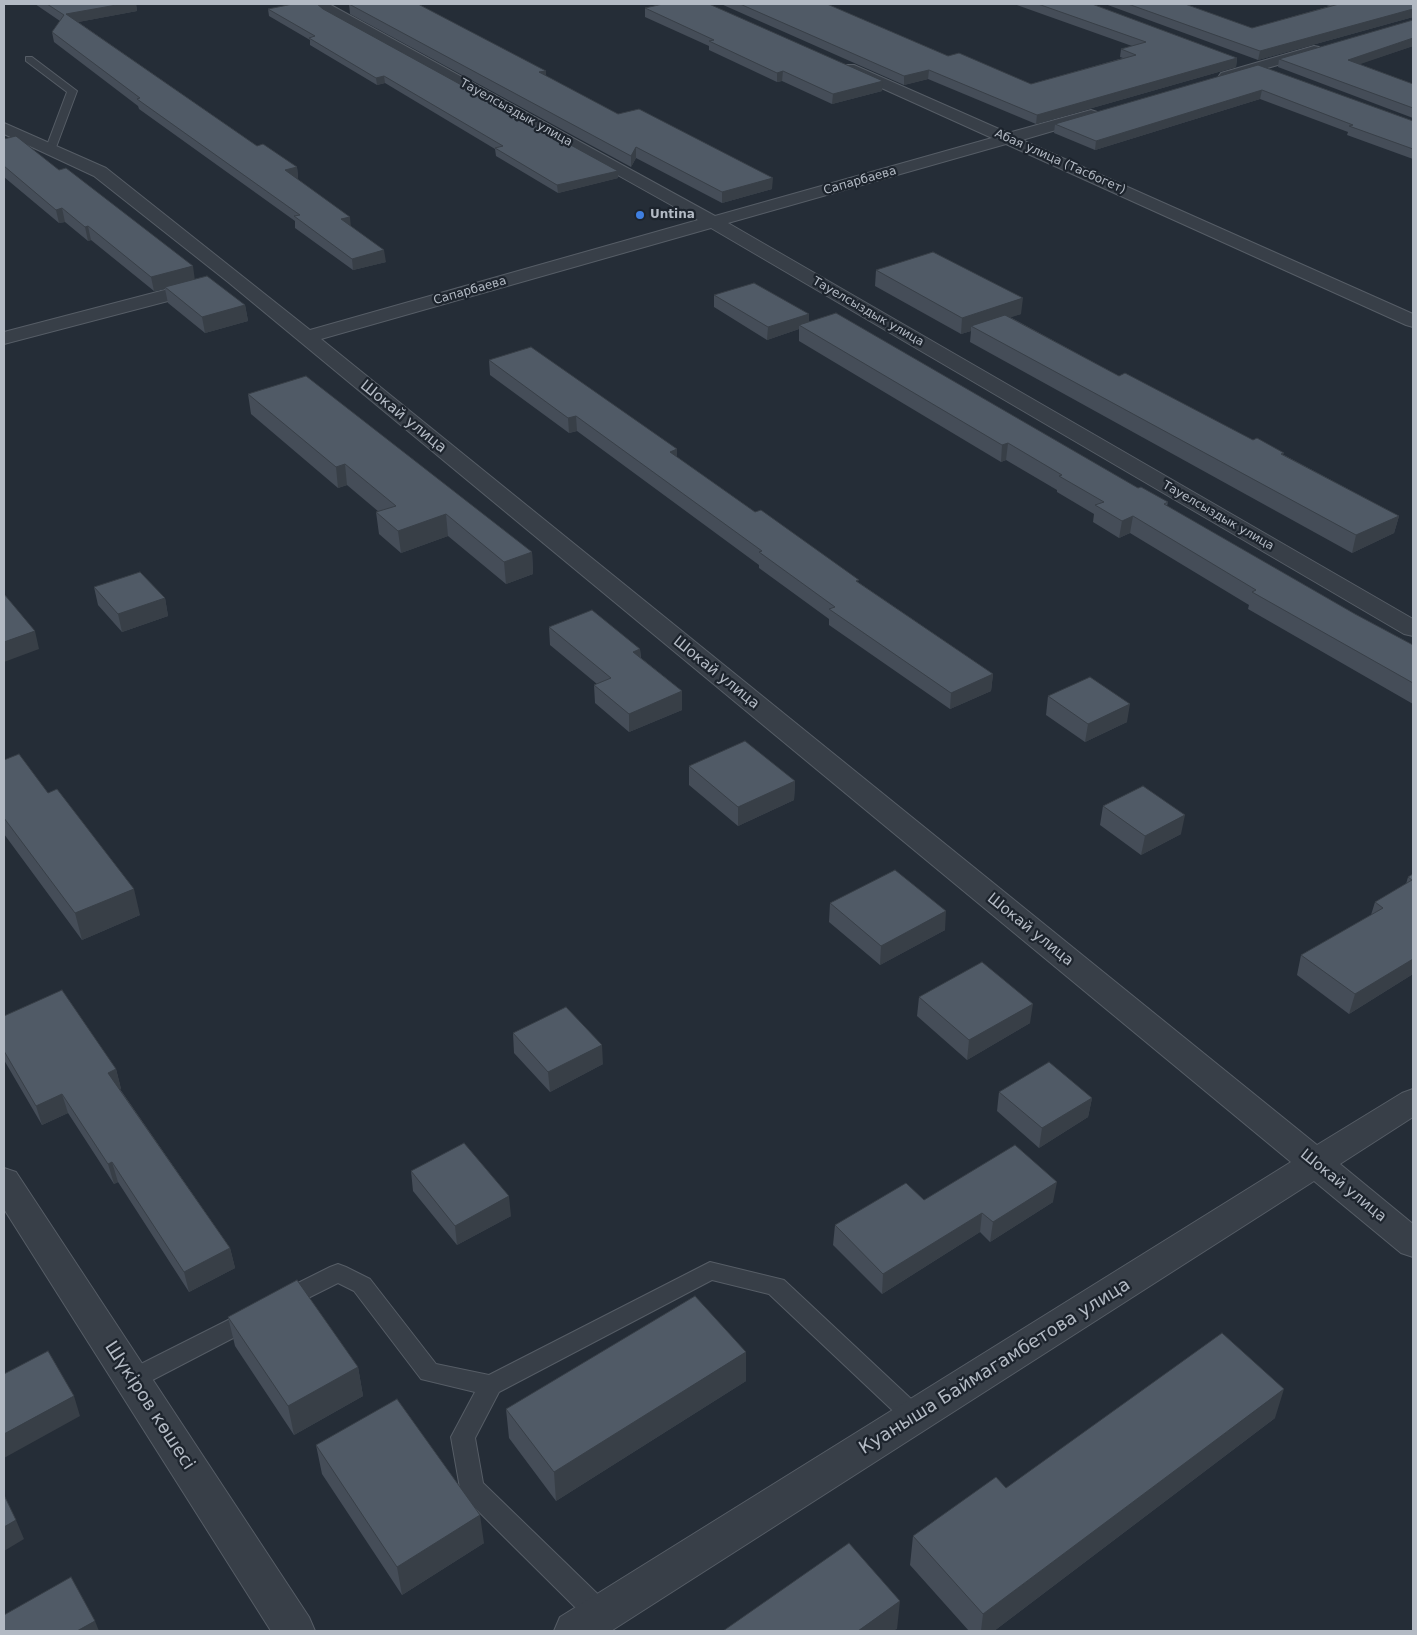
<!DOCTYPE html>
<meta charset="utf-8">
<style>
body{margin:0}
#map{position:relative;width:1417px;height:1635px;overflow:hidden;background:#252d37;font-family:"DejaVu Sans",sans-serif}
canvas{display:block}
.frame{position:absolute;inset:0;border:5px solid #b3bac4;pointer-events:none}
</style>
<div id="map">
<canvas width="1417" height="1635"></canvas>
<div class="frame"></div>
</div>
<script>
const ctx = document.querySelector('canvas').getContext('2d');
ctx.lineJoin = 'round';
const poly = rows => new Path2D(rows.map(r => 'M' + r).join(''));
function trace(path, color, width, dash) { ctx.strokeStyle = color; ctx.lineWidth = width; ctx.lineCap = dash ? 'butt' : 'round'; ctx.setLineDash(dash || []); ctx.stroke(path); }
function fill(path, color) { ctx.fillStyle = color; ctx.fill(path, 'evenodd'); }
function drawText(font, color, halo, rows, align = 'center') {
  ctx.font = font + ' "DejaVu Sans",sans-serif'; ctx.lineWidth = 4.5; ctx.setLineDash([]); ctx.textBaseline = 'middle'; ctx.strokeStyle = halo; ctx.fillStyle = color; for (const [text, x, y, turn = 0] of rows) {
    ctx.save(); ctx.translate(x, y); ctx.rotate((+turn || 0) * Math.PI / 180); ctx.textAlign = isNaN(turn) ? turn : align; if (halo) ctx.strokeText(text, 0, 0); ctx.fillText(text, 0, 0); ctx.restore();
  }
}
const lane = poly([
 [26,57,32,57,77,91,55,150,47,150,46,148,67,92,26,61,26,57],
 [710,1262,784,1280,923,1410,927,1417,923,1424,915,1427,907,1424,769,1294,712,1280,499,1392,475,1438,483,1483,610,1606,614,1615,610,1624,601,1627,592,1624,463,1496,460,1488,451,1437,475,1392,421,1379,354,1291,338,1283,284,1310,276,1308,273,1301,276,1294,330,1267,338,1264,346,1267,370,1279,436,1364,489,1375,710,1262],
 [252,1308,260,1310,263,1317,260,1324,139,1387,131,1390,123,1387,119,1380,123,1373,252,1308]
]);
const street = poly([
 [312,4,329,4,715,216,992,138,844,71,842,68,844,65,854,65,1008,133,1091,110,1097,112,1099,115,1097,118,1022,140,1413,314,1413,327,1406,325,1006,144,728,223,1413,619,1413,636,1404,634,711,228,321,339,1317,1145,1402,1093,1413,1089,1413,1117,1340,1164,1413,1224,1413,1257,1401,1253,1314,1181,611,1631,554,1631,560,1617,1291,1162,228,282,94,176,4,134,4,123,106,168,310,330,698,220,312,4],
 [1314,46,1319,47,1321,50,1319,53,1226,80,1219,76,1221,73,1314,46],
 [203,280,210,282,212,286,210,290,4,344,4,332,203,280],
 [4,1168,16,1172,309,1617,315,1631,271,1631,4,1209,4,1168]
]);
const wall = poly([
 [35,4,136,4,137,11,78,22,257,146,297,167,298,178,297,179,351,226,386,262,353,270,295,228,295,221,139,109,138,106,54,42,52,32,60,21],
 [349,4,546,76,618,114,772,189,722,203,636,158,631,167,350,14],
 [721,4,827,4,948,56,1031,84,1123,58,1120,57,1121,49,1132,46,1014,4,1092,4,1237,58,1236,67,1036,124,928,79,904,85],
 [1105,4,1185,4,1252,28,1330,6,1322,4,1413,4,1413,17,1258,60],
 [645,8,882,91,832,104,782,81,777,82,709,50,709,46,645,17],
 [268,9,323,9,618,171,618,178,558,193,496,156,495,149,385,83,377,85,325,54,310,45,310,40,269,16],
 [1413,20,1413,46,1359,64,1413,84,1413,118,1278,67,1279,59],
 [1258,65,1413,121,1413,159,1347,135,1348,132,1260,99,1095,150,1054,133,1055,124],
 [4,139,195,280,245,305,248,321,205,333,168,303,165,289,154,291,91,240,88,241,65,222,59,223,4,177],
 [876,270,1021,314,1010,317,1119,376,1284,455,1399,516,1394,533,1352,553,970,342,971,331,961,334,875,286],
 [714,295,809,314,809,322,1138,488,1168,502,1167,506,1355,614,1413,645,1413,704,1248,609,1249,605,1130,533,1119,538,1093,522,1094,514,1057,492,1057,490,1006,460,1001,462,799,341,799,329,767,340,714,307],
 [489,360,677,449,677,457,755,512,993,674,991,691,950,709,829,625,829,619,759,568,759,565,577,431,569,433,490,375],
 [248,394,532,552,533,574,506,584,448,536,401,553,379,534,376,512,379,512,347,485,338,488,251,414],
 [94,587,165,598,168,616,122,632,98,605],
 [549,627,640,649,641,658,682,691,682,710,629,732,595,703,594,685,597,684,550,645],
 [1048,696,1127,722,1085,742,1046,715],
 [4,760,140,915,82,940,4,834],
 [689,766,795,781,794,800,738,826,689,785],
 [1103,806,1181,834,1141,855,1100,825],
 [1413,874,1413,974,1349,1014,1297,975,1301,955,1371,915,1375,902,1406,884,1408,877],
 [830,903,945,930,880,965,829,922],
 [919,997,1030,1023,967,1060,917,1016],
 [4,1016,116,1069,121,1089,120,1089,230,1248,235,1268,189,1292,118,1182,114,1184,68,1113,42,1125,4,1060],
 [513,1033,603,1064,550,1092,514,1053],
 [999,1092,1092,1098,1088,1117,1039,1148,997,1111],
 [411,1171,511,1216,457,1245,413,1191],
 [924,1200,1053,1202,990,1242,980,1232,882,1294,833,1245,835,1225],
 [228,1317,358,1367,363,1396,294,1435,235,1346],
 [746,1381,556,1501,509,1438,506,1409],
 [1275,1418,994,1631,969,1631,910,1565,913,1536,1006,1488],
 [316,1445,484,1543,402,1595,322,1474]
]);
const shadedWall = poly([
 [122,4,136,4,137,11,68,24,66,14],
 [1413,9,1413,17,1258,60,1260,51],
 [1413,38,1413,46,1346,69,1348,60],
 [1237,58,1236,67,1036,124,1037,115],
 [929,70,928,79,904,85,904,76],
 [546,71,546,81,539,72],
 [783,71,782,81,777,82,777,73],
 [384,76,385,83,377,85,376,78],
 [883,81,882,91,832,104,833,94],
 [1262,90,1260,99,1095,150,1096,141],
 [636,147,636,158,631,167,631,156],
 [297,167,298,178,287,181,285,170],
 [618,171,618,178,558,193,557,185],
 [773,178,772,189,722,203,722,192],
 [62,208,65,222,59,223,56,210],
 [350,217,351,228,341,219],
 [88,226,91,240,88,241,85,227],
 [384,250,386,262,353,270,352,259],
 [193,266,195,281,165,287,165,289,154,291,151,277],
 [1023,298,1021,314,976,329,971,326,971,331,961,334,962,318],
 [245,305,248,321,205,333,202,317],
 [809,314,809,326,799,325,799,329,767,340,768,327],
 [576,416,577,431,569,433,568,418],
 [1008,443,1006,460,1001,462,1002,445],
 [677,449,677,464,670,452],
 [345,464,347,485,338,488,336,467],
 [446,514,448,536,401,553,398,531],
 [1133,516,1130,533,1119,538,1122,521],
 [1399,516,1394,533,1352,553,1356,535],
 [532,552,533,574,506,584,504,562],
 [165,598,168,616,122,632,118,614],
 [35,631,39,649,4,662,4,642],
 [640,649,641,667,633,652],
 [993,674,991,691,950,709,951,693],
 [682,691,682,710,629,732,629,714],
 [1130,704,1127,722,1085,742,1088,724],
 [795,781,794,800,738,826,738,807],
 [1185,815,1181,834,1141,855,1145,836],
 [134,889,140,915,82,940,75,913],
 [946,911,945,930,880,965,881,946],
 [1413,959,1413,974,1349,1014,1355,994],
 [1033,1004,1030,1023,967,1060,969,1040],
 [602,1045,603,1064,550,1092,548,1072],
 [116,1069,121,1089,114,1092,108,1073],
 [62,1094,68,1113,42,1125,36,1106],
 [1092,1098,1088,1117,1039,1148,1042,1128],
 [112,1162,118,1182,114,1184,108,1164],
 [1057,1182,1053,1202,990,1242,993,1222],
 [509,1196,511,1216,457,1245,455,1226],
 [982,1213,980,1232,882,1294,883,1274],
 [230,1248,235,1268,189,1292,184,1272],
 [746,1352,746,1381,556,1501,554,1472],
 [358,1367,363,1396,294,1435,288,1406],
 [1284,1389,1275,1418,994,1631,981,1631,983,1614],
 [74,1396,80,1416,4,1458,4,1434],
 [480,1515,484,1543,402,1595,397,1567],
 [16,1520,24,1539,4,1551,4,1527],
 [900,1601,897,1629,893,1631,858,1631],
 [95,1621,99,1631,77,1631]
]);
const building = poly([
 [47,4,122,4,66,14,257,146,263,144,297,167,285,170,350,217,341,219,384,250,352,259,294,216,300,215,137,99,140,98,52,32,64,15,47,4],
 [293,4,317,4,323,9,618,171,557,185,495,148,503,146,384,76,376,78,324,47,309,38,315,36,268,9,293,4],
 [349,4,418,4,546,71,539,72,618,114,639,109,773,178,722,192,636,147,631,156,349,4],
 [663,4,709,4,883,81,833,94,783,71,777,73,709,41,714,40,645,8,663,4],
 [740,4,827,4,948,56,959,53,1031,84,1136,55,1121,49,1146,42,1038,4,1092,4,1237,58,1037,115,929,70,904,76,740,4],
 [1128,4,1185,4,1252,28,1339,4,1413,4,1413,9,1260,51,1128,4],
 [1413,20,1413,38,1348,60,1413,84,1413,108,1279,59,1413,20],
 [1258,65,1413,121,1413,149,1349,126,1353,125,1262,90,1096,141,1055,124,1258,65],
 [16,136,59,170,66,168,193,266,151,277,88,226,85,227,62,208,56,210,4,166,4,139,16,136],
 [933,252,1023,298,962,318,876,270,933,252],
 [207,276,245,305,202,317,165,287,207,276],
 [754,283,809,314,768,327,714,295,754,283],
 [836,313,1138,488,1141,487,1168,502,1164,504,1355,614,1413,645,1413,683,1252,592,1256,590,1133,516,1122,521,1095,505,1104,502,1059,476,1062,475,1008,443,1002,445,799,325,836,313],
 [1005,315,1119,376,1125,373,1253,440,1257,438,1284,453,1281,454,1399,516,1356,535,971,326,1005,315],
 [531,347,677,449,670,452,755,512,761,510,859,580,856,581,993,674,951,693,829,609,835,607,759,552,762,551,576,416,568,418,489,360,531,347],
 [306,376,532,552,504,562,446,514,398,531,376,512,396,506,345,464,336,467,248,394,306,376],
 [140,572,165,598,118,614,94,587,140,572],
 [4,594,35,631,4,642,4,594],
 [592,610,640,649,633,652,682,691,629,714,594,685,611,678,549,627,592,610],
 [1090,677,1130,704,1088,724,1048,696,1090,677],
 [745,741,795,781,738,807,689,766,745,741],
 [19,754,48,793,57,789,134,889,75,913,4,818,4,760,19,754],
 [1143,786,1185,815,1145,836,1103,806,1143,786],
 [895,870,946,911,881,946,830,903,895,870],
 [1413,874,1413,959,1355,994,1301,955,1383,908,1375,902,1412,880,1408,877,1413,874],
 [982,962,1033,1004,969,1040,919,997,982,962],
 [62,990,116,1069,108,1073,230,1248,184,1272,112,1162,108,1164,62,1094,36,1106,4,1051,4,1016,62,990],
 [566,1007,602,1045,548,1072,513,1033,566,1007],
 [1049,1062,1092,1098,1042,1128,999,1092,1049,1062],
 [464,1143,509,1196,455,1226,411,1171,464,1143],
 [1015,1145,1057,1182,993,1222,982,1213,883,1274,835,1225,906,1183,924,1200,1015,1145],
 [297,1280,358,1367,288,1406,228,1317,297,1280],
 [695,1296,746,1352,554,1472,506,1409,695,1296],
 [1222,1333,1284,1389,983,1614,913,1536,996,1477,1006,1488,1222,1333],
 [48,1351,74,1396,4,1434,4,1374,48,1351],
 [397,1399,480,1515,397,1567,316,1445,397,1399],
 [4,1495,16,1520,4,1527,4,1495],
 [849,1543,900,1601,858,1631,723,1631,849,1543],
 [71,1577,95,1621,77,1631,4,1631,4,1615,71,1577]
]);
const markers = [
 [640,215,5,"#3f7fe0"]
];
const farStreetnames = [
 ["Тауелсыздык улица",516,113,29],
 ["Абая улица (Тасбогет)",1060,162,24],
 ["Сапарбаева",860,181,-16],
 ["Сапарбаева",470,291,-16],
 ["Тауелсыздык улица",868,312,30],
 ["Тауелсыздык улица",1218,516,30]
];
const farPoinames = [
 ["Untina",650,215]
];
const streetNames = [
 ["Шокай улица",403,417,39],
 ["Шокай улица",716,673,39],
 ["Шокай улица",1030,930,39],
 ["Шокай улица",1343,1186,39]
];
const nearStreetnames = [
 ["Куаныша Баймагамбетова улица",995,1367,-32],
 ["Шүкіров көшесі",149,1406,57]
];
trace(lane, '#565d66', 2);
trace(street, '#565d66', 2);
fill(lane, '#383f48');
fill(street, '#383f48');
fill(wall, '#454d58');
fill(shadedWall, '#383f47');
fill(building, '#505a66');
trace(building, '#383f47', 1);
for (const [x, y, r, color] of markers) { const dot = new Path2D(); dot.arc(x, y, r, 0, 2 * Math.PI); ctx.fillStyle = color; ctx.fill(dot); trace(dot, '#1d242d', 2); }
drawText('12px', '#b3bac4', '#1d242d', farStreetnames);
drawText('bold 12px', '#b3bac4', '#1d242d', farPoinames, 'left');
drawText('15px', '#b3bac4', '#1d242d', streetNames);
drawText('18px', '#b3bac4', '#1d242d', nearStreetnames);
</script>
